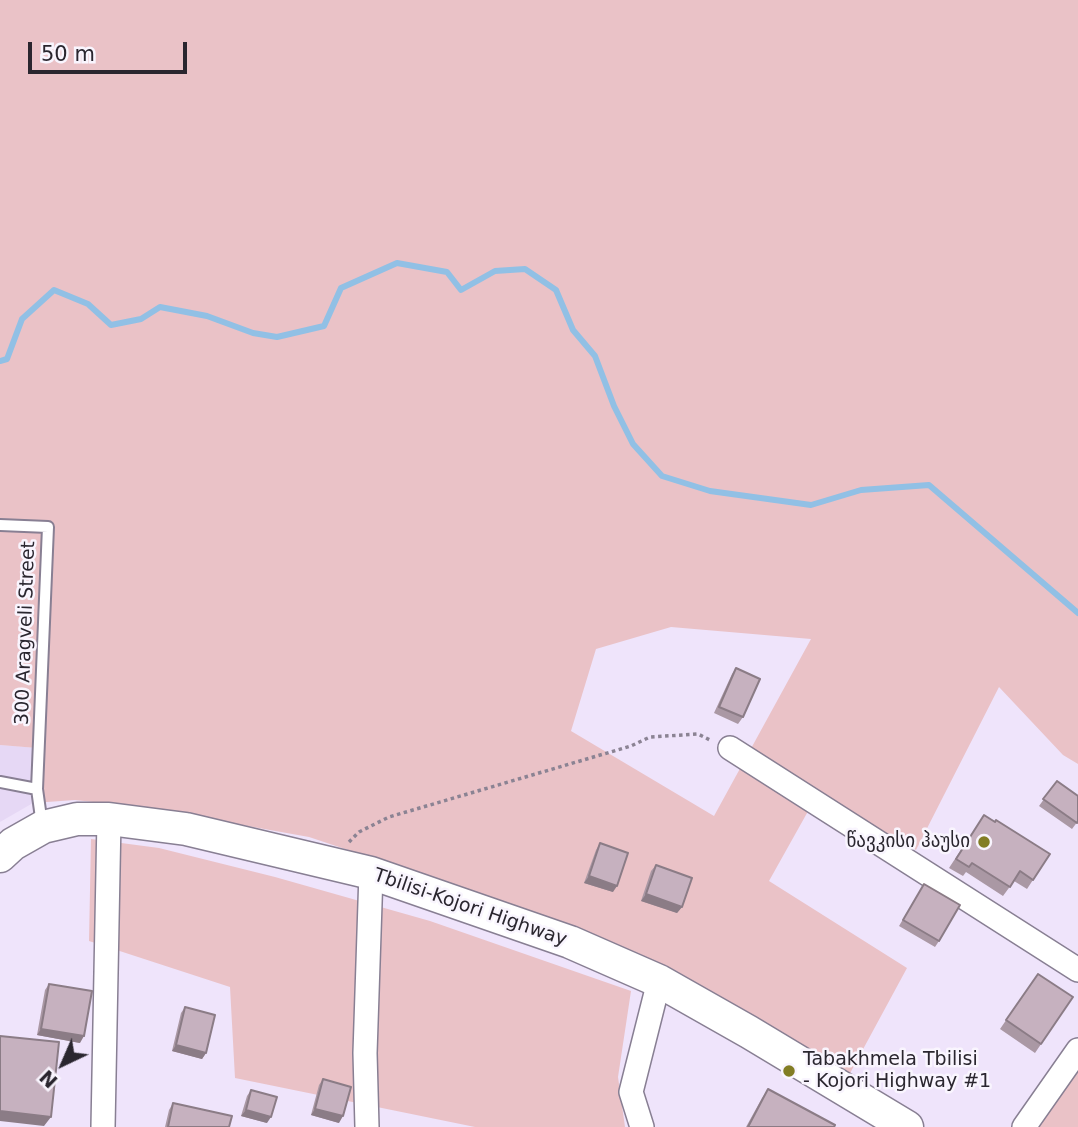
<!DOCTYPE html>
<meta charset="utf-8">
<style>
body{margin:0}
#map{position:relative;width:1078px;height:1127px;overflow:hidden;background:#efe4fb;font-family:"DejaVu Sans",sans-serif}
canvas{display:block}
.north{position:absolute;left:28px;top:1029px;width:70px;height:70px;-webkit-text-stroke:5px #f9f5fe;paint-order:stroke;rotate:224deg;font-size:19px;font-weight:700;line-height:28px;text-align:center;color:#2a262f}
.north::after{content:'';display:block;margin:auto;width:24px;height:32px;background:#2a262f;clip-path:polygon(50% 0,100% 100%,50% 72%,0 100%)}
.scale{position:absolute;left:28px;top:42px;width:159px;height:32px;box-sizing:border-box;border:4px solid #2a262f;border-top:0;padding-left:9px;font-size:21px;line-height:24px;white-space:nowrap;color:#2a262f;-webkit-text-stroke:5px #f9f5fe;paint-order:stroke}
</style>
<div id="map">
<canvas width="1078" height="1127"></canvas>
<div class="north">N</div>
<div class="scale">50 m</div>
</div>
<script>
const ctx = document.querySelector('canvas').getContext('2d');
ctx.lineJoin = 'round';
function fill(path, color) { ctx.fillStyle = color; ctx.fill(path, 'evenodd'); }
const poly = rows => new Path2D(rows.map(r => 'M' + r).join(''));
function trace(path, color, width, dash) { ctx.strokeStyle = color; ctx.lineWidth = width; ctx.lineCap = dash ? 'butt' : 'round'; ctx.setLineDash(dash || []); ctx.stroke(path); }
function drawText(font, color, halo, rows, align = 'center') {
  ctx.font = font + ' "DejaVu Sans","Noto Sans Georgian",sans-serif'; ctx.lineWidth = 5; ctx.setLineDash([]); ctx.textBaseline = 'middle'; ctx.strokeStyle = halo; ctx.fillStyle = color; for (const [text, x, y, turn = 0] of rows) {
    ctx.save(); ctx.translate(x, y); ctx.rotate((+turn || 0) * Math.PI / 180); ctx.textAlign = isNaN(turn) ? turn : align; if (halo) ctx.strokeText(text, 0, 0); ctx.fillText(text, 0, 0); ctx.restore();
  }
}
const built = poly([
 [0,745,37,748,33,803,0,822]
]);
const green = poly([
 [0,0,1078,0,1078,764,1063,755,999,687,916,850,816,797,769,881,907,968,848,1077,420,874,309,837,147,808,75,800,33,803,37,748,0,745],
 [671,627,811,639,714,816,571,731,596,649],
 [91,839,159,848,275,877,430,921,631,991,618,1077,625,1127,475,1127,235,1078,230,987,89,941],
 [1078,1069,1078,1127,1037,1127]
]);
const stream = poly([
 [0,361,7,359,22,319,54,290,88,304,111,325,141,319,160,307,207,316,253,333,277,337,324,326,341,288,397,263,447,272,461,290,495,271,525,269,556,290,573,330,595,356,614,406,633,444,662,476,710,491,811,505,861,490,929,485,1078,613]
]);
const path = poly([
 [349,842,359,832,389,817,631,746,650,737,698,734,712,741]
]);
const lane = poly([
 [0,525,48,527,37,789],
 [0,782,37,789,42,825]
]);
const street = poly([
 [730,748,1078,970],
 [103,1127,109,819],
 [367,1127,365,1053,371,873],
 [642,1127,631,1092,659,981],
 [1024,1127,1078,1050]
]);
const secondary = poly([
 [0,856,13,844,43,827,77,819,109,819,186,829,371,873,570,942,659,981,749,1032,907,1127]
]);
const wall = poly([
 [736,668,743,717,738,724,714,713,732,674],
 [1057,781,1078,821,1072,829,1039,806],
 [984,815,1050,854,1027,889,1014,881,1003,896,966,872,963,876,949,868],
 [600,843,613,892,584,883,596,850],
 [656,865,682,907,677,913,641,901,651,871],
 [924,884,939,941,935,947,899,926],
 [1038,974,1073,997,1035,1053,1000,1029],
 [49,984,80,1043,37,1035,45,990],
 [185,1007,206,1053,202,1059,172,1051,181,1013],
 [323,1079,339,1123,311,1115,319,1085],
 [768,1089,834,1127,746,1127,762,1098],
 [251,1090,267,1123,241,1116,247,1096],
 [173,1103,229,1127,165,1127,169,1110]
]);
const shadedWall = poly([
 [589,876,617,886,613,892,584,883],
 [646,894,682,907,677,913,641,901],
 [41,1029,84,1036,80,1043,37,1035],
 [176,1045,206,1053,202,1059,172,1051],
 [315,1109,343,1116,339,1123,311,1115],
 [246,1110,271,1117,267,1123,241,1116],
 [0,1111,51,1117,44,1126,0,1121]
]);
const building = poly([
 [736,668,760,679,743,717,719,707,736,668],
 [1057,781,1078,796,1078,821,1077,823,1043,799,1057,781],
 [984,815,995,822,996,820,1050,854,1033,880,1020,871,1010,887,972,863,969,867,956,859,984,815],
 [600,843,628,853,617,886,589,876,600,843],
 [656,865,692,878,682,907,646,894,656,865],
 [924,884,960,905,939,941,903,920,924,884],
 [1038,974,1073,997,1041,1044,1006,1020,1038,974],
 [49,984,92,991,84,1036,41,1029,49,984],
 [185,1007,215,1015,206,1053,176,1045,185,1007],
 [0,1036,59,1042,51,1117,0,1111,0,1036],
 [323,1079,351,1087,343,1116,315,1109,323,1079],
 [768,1089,835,1125,834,1127,748,1127,768,1089],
 [251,1090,277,1097,271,1117,246,1110,251,1090],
 [173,1103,232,1116,229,1127,168,1127,173,1103]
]);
const markers = [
 [984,842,7,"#827d24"],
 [789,1071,7,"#827d24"]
];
const streetNames = [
 ["300 Aragveli Street",26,633,-88],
 ["Tbilisi-Kojori Highway",470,908,19]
];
const poiNames = [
 ["წავკისი ჰაუსი",970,842],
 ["Tabakhmela Tbilisi",803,1060,"left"],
 ["- Kojori Highway #1",803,1082,"left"]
];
fill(built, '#e6d8f5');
fill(green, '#eac2c7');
trace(stream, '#91c0e5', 6);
trace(lane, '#887f93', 14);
trace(street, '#887f93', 26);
trace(secondary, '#887f93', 35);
trace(path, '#8b8393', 3.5, [3.5, 3.5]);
trace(lane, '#fff', 10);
trace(street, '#fff', 23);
trace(secondary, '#fff', 32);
fill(wall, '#aa98a4');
fill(shadedWall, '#8b7c86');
fill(building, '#c6b1bf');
trace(building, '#8b7c86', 2);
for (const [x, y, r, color] of markers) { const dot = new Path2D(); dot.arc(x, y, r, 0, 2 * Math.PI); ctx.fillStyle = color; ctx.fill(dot); trace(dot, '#f9f5fe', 2.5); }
drawText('19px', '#2a262f', '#f9f5fe', streetNames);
drawText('19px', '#2a262f', '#f9f5fe', poiNames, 'right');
</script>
